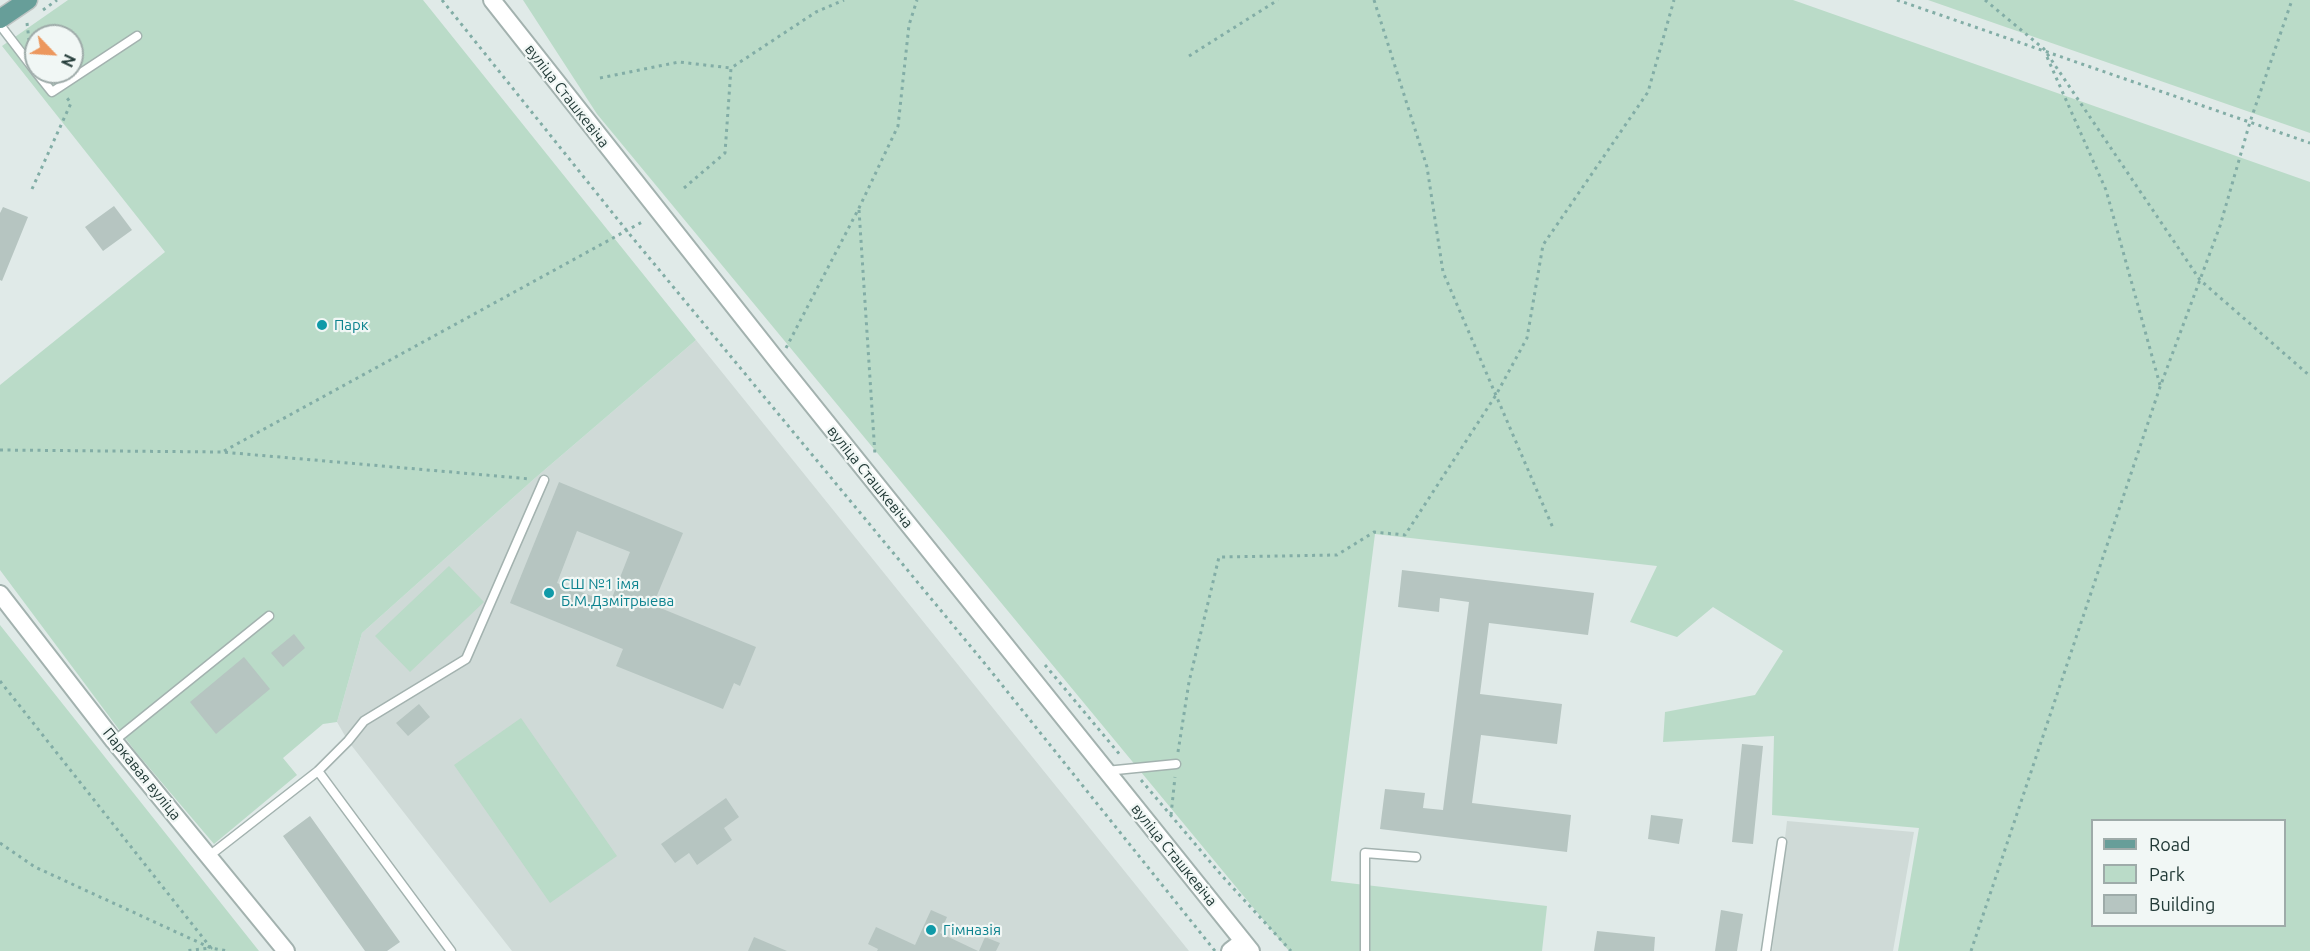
<!DOCTYPE html>
<meta charset="utf-8">
<style>
body{margin:0}
#map{position:relative;width:2310px;height:951px;overflow:hidden;background:#e0eae8;font-family:Ubuntu,sans-serif}
canvas{display:block}
.legend{position:absolute;left:2091px;top:819px;width:195px;height:108px;box-sizing:border-box;background:#f1f7f5;border:2px solid #9eaba9;margin:0;padding:8px 10px;list-style:none;font-size:18px;color:#223a37}
.legend li{display:flex;align-items:center;gap:12px;height:30px}
.legend b{width:30px;border:2px solid #9eaba9}
.north{position:absolute;left:24px;top:24px;width:60px;height:60px;box-sizing:border-box;background:#f1f7f5;border:2px solid #9eaba9;border-radius:50%;rotate:115deg;font-size:16px;font-weight:700;line-height:24px;text-align:center;color:#223a37}
.north::after{content:'';display:block;margin:auto;width:21px;height:27px;background:#ec975d;clip-path:polygon(50% 0,100% 100%,50% 72%,0 100%)}
</style>
<div id="map">
<canvas width="2310" height="951"></canvas>
<ul class="legend">
<li><b style="height:8px;background:#679e99"></b>Road</li>
<li><b style="height:16px;background:#badbc8"></b>Park</li>
<li><b style="height:16px;background:#b6c5c1"></b>Building</li>
</ul>
<div class="north">N</div>
</div>
<script>
const ctx = document.querySelector('canvas').getContext('2d');
ctx.lineJoin = 'round';
function fill(path, color) { ctx.fillStyle = color; ctx.fill(path, 'evenodd'); }
const poly = rows => new Path2D(rows.map(r => 'M' + r).join(''));
function trace(path, color, width, dash) { ctx.strokeStyle = color; ctx.lineWidth = width; ctx.lineCap = dash ? 'butt' : 'round'; ctx.setLineDash(dash || []); ctx.stroke(path); }
function drawText(font, color, halo, rows, align = 'center') {
  ctx.font = font + ' Ubuntu,sans-serif'; ctx.lineWidth = 4.5; ctx.setLineDash([]); ctx.textBaseline = 'middle'; ctx.strokeStyle = halo; ctx.fillStyle = color; for (const [text, x, y, turn = 0] of rows) {
    ctx.save(); ctx.translate(x, y); ctx.rotate((+turn || 0) * Math.PI / 180); ctx.textAlign = isNaN(turn) ? turn : align; if (halo) ctx.strokeText(text, 0, 0); ctx.fillText(text, 0, 0); ctx.restore();
  }
}
const built = poly([
 [696,340,1189,951,512,951,348,741,337,722,362,633,534,479],
 [1787,821,1914,832,1893,951,1772,951]
]);
const green = poly([
 [68,0,423,0,696,340,534,479,362,633,337,722,323,724,283,758,297,775,214,844,135,751,0,570,0,385,165,252,2,46],
 [36,36,72,36,72,72,36,72],
 [523,0,1793,0,2310,182,2310,951,1898,951,1919,828,1772,815,1774,736,1663,742,1665,712,1755,695,1783,651,1713,607,1677,637,1630,622,1657,566,1375,534,1331,881,1547,906,1542,951,1289,951,597,114],
 [2092,820,2284,820,2284,926,2092,926],
 [1928,0,2310,0,2310,133],
 [449,566,484,602,410,672,375,636],
 [0,625,259,951,0,951],
 [521,718,617,856,550,903,454,765]
]);
const building = poly([
 [114,206,132,230,103,251,85,227],
 [3,207,28,217,2,281,0,280,0,213],
 [559,482,683,533,653,605,756,647,740,686,734,683,723,709,616,666,623,649,510,603],
 [577,531,630,552,610,603,557,583],
 [1402,570,1594,593,1588,635,1489,623,1480,694,1562,704,1557,744,1481,735,1472,803,1571,815,1567,852,1380,829,1385,789,1425,793,1423,808,1443,810,1469,602,1440,598,1439,612,1398,607],
 [294,634,305,648,283,667,271,653],
 [244,657,270,689,216,734,190,702],
 [419,704,430,717,408,736,396,723],
 [1742,744,1763,746,1753,844,1732,842],
 [726,798,739,817,724,828,732,840,697,865,689,853,675,863,661,844],
 [1651,815,1683,819,1679,844,1648,839],
 [310,816,400,942,387,951,365,951,283,836],
 [931,910,947,917,940,933,978,951,877,951,878,949,868,944,876,927,915,945],
 [1721,910,1743,914,1737,951,1715,951],
 [1597,931,1655,937,1654,951,1594,951],
 [754,937,787,951,748,951],
 [985,937,1000,943,996,951,979,951]
]);
const path = poly([
 [442,0,627,231,986,665,1215,951],
 [1374,0,1427,167,1443,272,1553,528],
 [1897,0,2310,143],
 [1985,0,2044,49,2200,280,2310,376],
 [43,10,57,0],
 [27,23,29,40],
 [1189,56,1278,0],
 [2047,57,2106,190,2160,385],
 [600,78,679,62,731,68],
 [684,188,725,153,731,68,816,12,844,0],
 [32,189,71,103,67,98],
 [859,210,875,455],
 [786,348,859,208,898,126,909,25,917,0],
 [0,450,222,452,531,479],
 [224,451,644,221],
 [1045,665,1121,756],
 [0,681,211,948,184,951],
 [1178,752,1189,682,1219,557,1337,555,1374,532,1405,535,1496,395,1527,338,1543,245,1648,92,1674,0],
 [1141,780,1223,877,1291,951],
 [1171,815,1175,777],
 [0,843,35,867,211,948,228,951],
 [1971,951,2160,387,2220,226,2250,122,2292,0]
]);
const service = poly([
 [0,25,36,72],
 [36,72,52,92,137,36],
 [114,741,269,616],
 [318,771,451,951],
 [1106,771,1176,764],
 [209,856,318,771,348,741,364,721,466,659,544,480],
 [1365,951,1365,853,1416,857],
 [1766,951,1782,842]
]);
const minor = poly([
 [492,0,778,362,1251,951],
 [0,594,114,741,286,951],
 [1230,951,1243,941]
]);
const primary = poly([
 [0,19,28,0]
]);
const markers = [
 [322,325,6,"#0f9aa8"],
 [549,593,6,"#0f9aa8"],
 [931,930,6,"#0f9aa8"]
];
const streetNames = [
 ["вуліца Сташкевіча",567,96,52],
 ["вуліца Сташкевіча",870,477,51],
 ["Паркавая вуліца",142,774,51],
 ["вуліца Сташкевіча",1174,855,51]
];
const cultureNames = [
 ["Парк",334,325],
 ["СШ №1 імя",561,584],
 ["Б.М.Дзмітрыева",561,601],
 ["Гімназія",943,930]
];
fill(built, '#cfdad7');
fill(green, '#badbc8');
fill(building, '#b6c5c1');
trace(service, '#a3b2af', 11);
trace(minor, '#a3b2af', 20);
trace(primary, '#bdc4c3', 21);
trace(path, '#82ada6', 3, [3, 4.5]);
trace(service, '#fff', 8);
trace(minor, '#fff', 16);
trace(primary, '#679e99', 18);
for (const [x, y, r, color] of markers) { const dot = new Path2D(); dot.arc(x, y, r, 0, 2 * Math.PI); ctx.fillStyle = color; ctx.fill(dot); trace(dot, '#f1f7f5', 2); }
drawText('15px', '#223a37', '#f1f7f5', streetNames);
drawText('15px', '#0d838f', '#f1f7f5', cultureNames, 'left');
</script>
